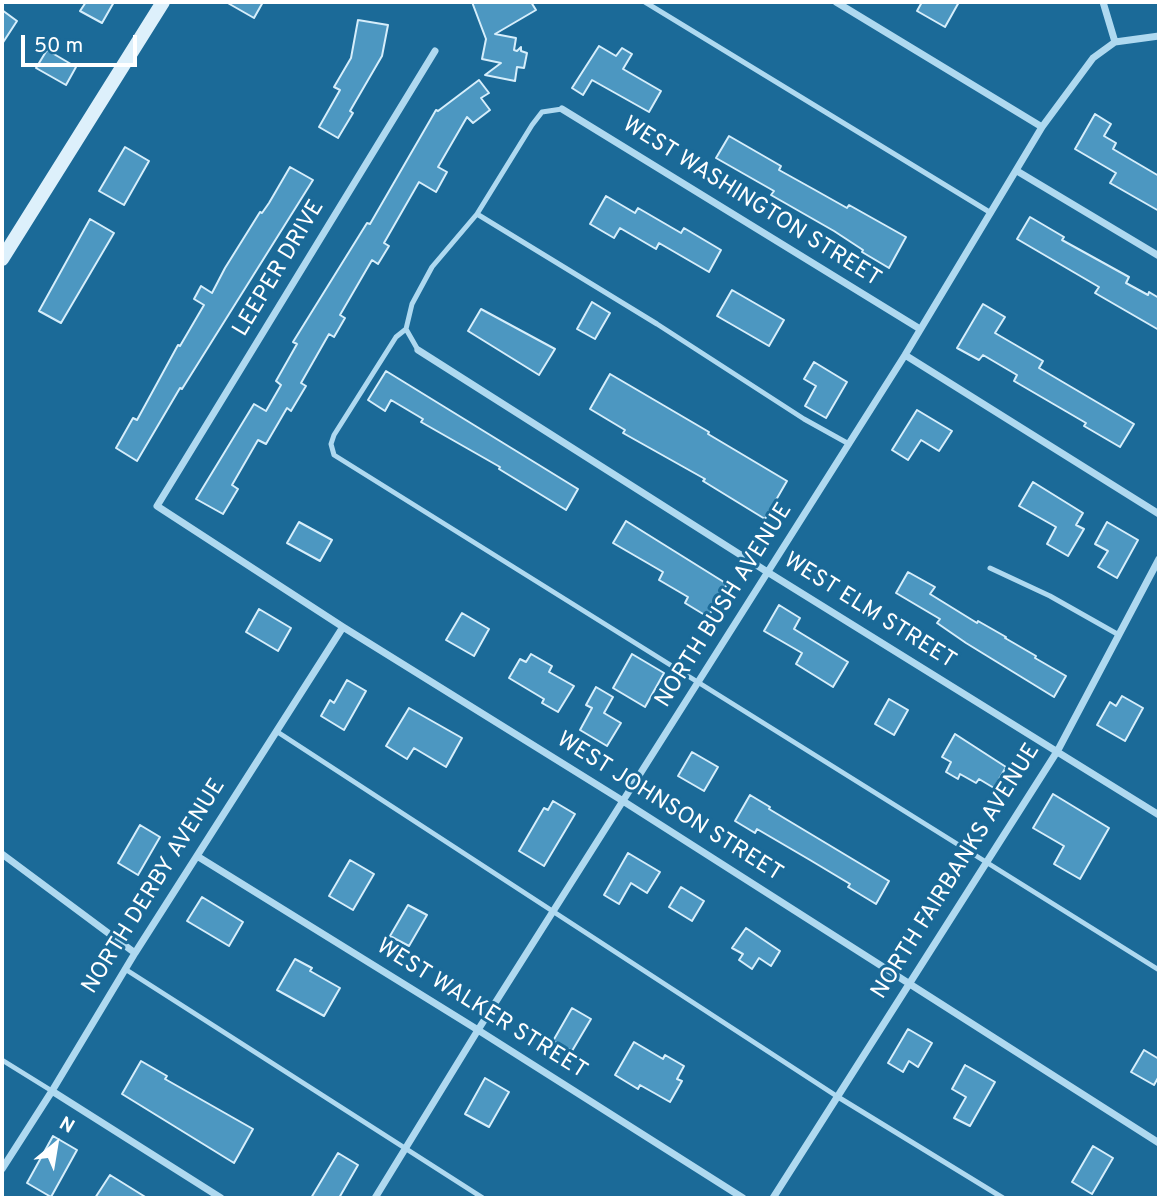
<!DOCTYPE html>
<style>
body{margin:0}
#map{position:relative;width:1161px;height:1200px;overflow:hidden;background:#1b6a98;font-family:Overpass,sans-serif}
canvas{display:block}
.frame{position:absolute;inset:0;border:4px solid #fff;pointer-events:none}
.north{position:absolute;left:21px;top:1109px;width:70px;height:70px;-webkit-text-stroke:5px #1b6a98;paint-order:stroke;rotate:30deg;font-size:19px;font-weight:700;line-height:28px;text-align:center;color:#fff}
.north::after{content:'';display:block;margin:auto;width:24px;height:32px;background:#fff;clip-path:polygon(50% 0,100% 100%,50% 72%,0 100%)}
.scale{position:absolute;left:21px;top:35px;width:116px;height:32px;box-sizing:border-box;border:4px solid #fff;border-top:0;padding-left:9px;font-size:21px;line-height:24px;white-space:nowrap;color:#fff;-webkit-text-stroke:5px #1b6a98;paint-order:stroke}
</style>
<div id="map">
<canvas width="1161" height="1200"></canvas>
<div class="frame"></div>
<div class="north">N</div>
<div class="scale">50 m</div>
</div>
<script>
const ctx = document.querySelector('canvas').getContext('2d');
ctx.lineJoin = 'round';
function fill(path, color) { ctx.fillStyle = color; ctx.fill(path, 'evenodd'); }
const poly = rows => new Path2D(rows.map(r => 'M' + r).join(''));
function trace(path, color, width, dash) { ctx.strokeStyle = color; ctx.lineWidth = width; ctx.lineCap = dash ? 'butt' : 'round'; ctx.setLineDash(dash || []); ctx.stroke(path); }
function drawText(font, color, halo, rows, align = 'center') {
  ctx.font = font + ' Overpass,sans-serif'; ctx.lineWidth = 6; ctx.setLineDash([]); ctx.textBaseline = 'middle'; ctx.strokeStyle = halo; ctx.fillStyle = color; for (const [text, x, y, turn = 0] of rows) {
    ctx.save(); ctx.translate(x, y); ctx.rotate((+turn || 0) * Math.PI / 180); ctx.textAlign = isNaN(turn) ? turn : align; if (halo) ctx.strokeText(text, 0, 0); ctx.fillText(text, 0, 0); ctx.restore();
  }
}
const building = poly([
 [86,2,114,2,102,23,80,11,86,2],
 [226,2,263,2,254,18,226,2],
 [472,2,531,2,536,10,495,34,516,38,514,50,517,51,521,47,521,51,527,53,524,68,517,67,515,81,485,75,501,63,482,59,486,39,472,2],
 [922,2,959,2,945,27,917,11,922,2],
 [2,10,17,21,2,44,2,10],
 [358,20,388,25,382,56,350,111,353,113,338,138,319,127,340,90,334,87,351,58,358,20],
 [599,46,616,56,622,48,632,54,623,69,661,91,649,112,592,80,583,95,572,88,599,46],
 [47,50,76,67,66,85,36,68,47,50],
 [479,80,489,93,481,98,490,110,473,123,467,117,438,167,447,172,436,192,419,182,384,243,389,246,378,264,372,260,340,315,345,318,334,337,329,334,301,383,306,386,291,411,287,408,266,444,258,440,232,485,238,489,223,514,196,499,254,404,266,411,281,385,276,381,297,344,293,342,367,223,370,224,436,110,438,111,479,80],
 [1095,114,1111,124,1104,136,1116,143,1113,149,1159,176,1159,211,1110,183,1116,173,1075,149,1095,114],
 [729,136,781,166,779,170,815,190,847,208,849,205,906,237,889,268,862,252,863,250,834,231,771,195,774,191,716,158,729,136],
 [125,147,149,161,124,205,99,191,125,147],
 [290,167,313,180,182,389,180,388,137,461,116,448,133,418,137,420,178,345,180,346,204,305,194,299,201,286,212,293,225,268,260,212,262,213,269,203,290,167],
 [606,196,635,213,638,208,681,233,684,228,721,250,709,272,659,243,656,249,620,228,614,238,590,224,606,196],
 [1030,217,1064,237,1062,240,1129,277,1126,283,1148,295,1149,292,1159,298,1159,330,1095,293,1099,287,1017,239,1030,217],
 [90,219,114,233,61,323,39,311,90,219],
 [732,290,784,320,769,346,717,316,732,290],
 [592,302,610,313,595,339,577,329,592,302],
 [983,304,1005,317,995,333,1043,361,1039,368,1134,424,1120,447,1084,426,1086,423,1014,381,1017,375,983,355,979,360,957,348,983,304],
 [481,309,555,349,539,375,468,331,481,309],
 [814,362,847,382,826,418,805,406,816,386,804,379,814,362],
 [386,371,578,489,566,510,499,469,500,467,421,422,423,419,391,400,385,411,368,400,386,371],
 [610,374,709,432,708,434,787,481,765,519,703,481,705,479,623,433,625,430,590,409,610,374],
 [917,410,952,431,939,451,921,440,908,460,892,450,917,410],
 [1033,482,1083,513,1076,525,1084,529,1068,556,1047,544,1056,527,1019,506,1033,482],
 [626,521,727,584,708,617,685,603,688,597,659,580,663,572,613,543,626,521],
 [299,522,332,540,320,561,287,543,299,522],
 [1107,522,1138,540,1117,578,1098,567,1108,551,1095,544,1107,522],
 [908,572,935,587,930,594,977,623,978,621,1006,637,1005,638,1036,656,1035,658,1066,676,1054,697,966,643,937,623,940,619,896,593,908,572],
 [779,605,800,618,794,629,848,662,833,687,796,664,802,653,764,631,779,605],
 [259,609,291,628,278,651,246,632,259,609],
 [462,613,489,629,474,656,446,640,462,613],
 [531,654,552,666,549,672,574,686,558,712,542,703,544,699,509,678,520,659,526,662,531,654],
 [632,654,664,673,645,707,613,688,632,654],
 [347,680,366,691,344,730,321,716,330,700,334,703,347,680],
 [596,687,613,697,604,713,621,723,607,746,580,730,592,708,586,705,596,687],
 [1122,696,1143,708,1125,741,1097,725,1110,702,1116,706,1122,696],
 [889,699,908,710,894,735,875,724,889,699],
 [409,708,462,738,446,767,414,748,407,759,386,746,409,708],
 [955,734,1006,767,994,788,979,779,976,783,960,774,958,779,946,772,951,762,942,757,955,734],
 [692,752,718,767,704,791,678,776,692,752],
 [1053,794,1109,828,1080,879,1054,864,1064,846,1033,828,1053,794],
 [750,795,770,807,769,809,889,881,876,904,848,887,850,884,810,860,757,829,755,833,735,821,750,795],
 [553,801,575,814,544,866,519,851,544,808,548,810,553,801],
 [140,825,160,837,138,875,118,863,140,825],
 [628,853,660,872,647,893,631,883,619,904,604,895,628,853],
 [350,860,374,874,353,910,329,896,350,860],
 [681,887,704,901,692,921,669,907,681,887],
 [202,897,243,922,229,946,187,921,202,897],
 [408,905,427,915,409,946,390,936,408,905],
 [746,928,780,951,771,966,759,958,752,969,739,960,743,954,732,948,746,928],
 [295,959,312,968,310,971,340,988,324,1016,277,990,295,959],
 [572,1008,591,1019,572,1051,553,1041,572,1008],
 [908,1029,932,1043,918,1067,909,1061,903,1072,888,1063,908,1029],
 [634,1042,663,1059,665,1055,684,1066,677,1079,682,1081,670,1102,640,1085,638,1089,615,1075,634,1042],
 [1144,1050,1159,1059,1159,1076,1154,1085,1131,1072,1144,1050],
 [141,1061,167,1076,165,1079,253,1129,234,1163,122,1094,141,1061],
 [965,1065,995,1082,970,1126,954,1118,966,1097,952,1089,965,1065],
 [485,1078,509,1092,489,1127,465,1114,485,1078],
 [53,1136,77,1150,51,1197,27,1183,53,1136],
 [1093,1146,1113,1158,1092,1194,1072,1182,1093,1146],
 [338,1153,358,1165,339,1198,311,1198,338,1153],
 [110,1175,147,1198,95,1198,110,1175]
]);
const lane = poly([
 [645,2,991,213],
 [562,109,542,112,532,125,477,214,657,324,804,419,849,444],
 [406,329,396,337,334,435,331,444,334,455,1159,970],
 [418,350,406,329,412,304,432,267,477,214],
 [990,568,1050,596,1119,635],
 [276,731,838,1097,1003,1198],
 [125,969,483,1198],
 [2,1060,52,1091]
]);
const street = poly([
 [836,2,1042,127],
 [1103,2,1115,42],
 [435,51,157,506,343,627,623,801,1159,1143],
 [562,109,920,329],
 [1017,171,1159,256],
 [418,350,769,573,1159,815],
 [905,355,1159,514],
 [2,854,135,953],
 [197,856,478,1030,743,1198],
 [52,1091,221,1198],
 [2,1169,52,1091,135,953,343,627],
 [375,1198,478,1030,905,355,1042,127,1093,58,1115,42,1159,36],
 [773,1198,1058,750,1159,559]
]);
const secondary = poly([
 [2,259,163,2]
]);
const streetNames = [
 ["WEST WASHINGTON STREET",751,203,32],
 ["LEEPER DRIVE",280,269,-59],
 ["NORTH BUSH AVENUE",725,606,-58],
 ["WEST ELM STREET",869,612,32],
 ["WEST JOHNSON STREET",669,808,32],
 ["NORTH FAIRBANKS AVENUE",957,872,-58],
 ["NORTH DERBY AVENUE",155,887,-58],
 ["WEST WALKER STREET",481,1010,32]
];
fill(building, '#4c97c1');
trace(building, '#d6eefb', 2);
trace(lane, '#afd9f0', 5);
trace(street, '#afd9f0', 7);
trace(secondary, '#ddf0fb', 14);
drawText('23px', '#fff', '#1b6a98', streetNames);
</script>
